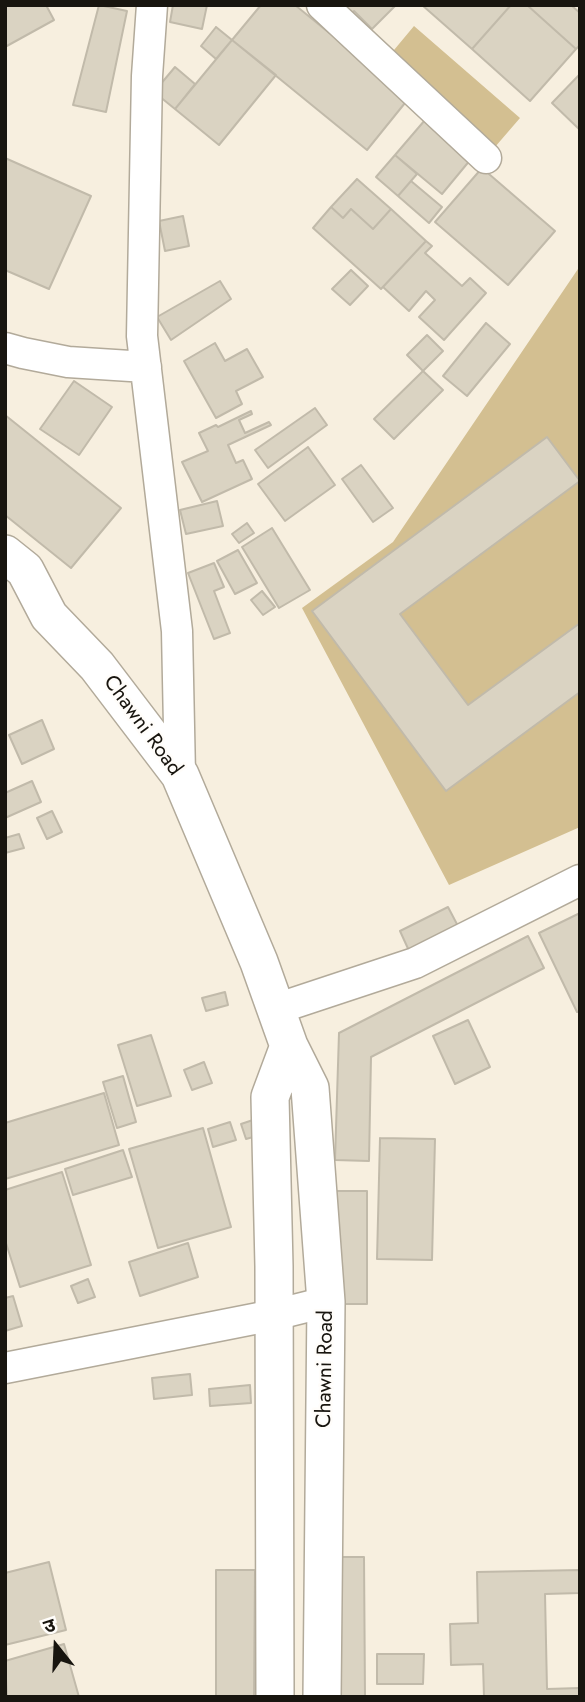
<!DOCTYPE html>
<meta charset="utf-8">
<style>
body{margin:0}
#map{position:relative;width:585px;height:1702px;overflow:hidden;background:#f7efdf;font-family:Jost,"Noto Sans Devanagari",sans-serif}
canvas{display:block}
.frame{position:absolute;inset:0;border:7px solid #18150f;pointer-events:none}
.north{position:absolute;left:21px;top:1611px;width:70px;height:70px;-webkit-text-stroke:5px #fffdfa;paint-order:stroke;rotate:342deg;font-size:19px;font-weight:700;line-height:28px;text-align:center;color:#18150f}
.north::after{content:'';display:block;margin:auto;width:24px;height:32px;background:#18150f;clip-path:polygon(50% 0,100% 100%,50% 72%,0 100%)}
</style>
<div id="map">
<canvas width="585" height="1702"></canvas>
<div class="frame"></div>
<div class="north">उ</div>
</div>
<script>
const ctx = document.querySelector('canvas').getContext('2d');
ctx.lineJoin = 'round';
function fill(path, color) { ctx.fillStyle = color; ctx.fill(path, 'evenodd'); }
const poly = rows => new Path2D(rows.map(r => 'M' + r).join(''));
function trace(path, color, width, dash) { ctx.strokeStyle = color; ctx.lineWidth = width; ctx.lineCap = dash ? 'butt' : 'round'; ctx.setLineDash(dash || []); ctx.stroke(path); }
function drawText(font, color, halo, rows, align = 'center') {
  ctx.font = font + ' Jost,sans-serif'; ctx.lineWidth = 5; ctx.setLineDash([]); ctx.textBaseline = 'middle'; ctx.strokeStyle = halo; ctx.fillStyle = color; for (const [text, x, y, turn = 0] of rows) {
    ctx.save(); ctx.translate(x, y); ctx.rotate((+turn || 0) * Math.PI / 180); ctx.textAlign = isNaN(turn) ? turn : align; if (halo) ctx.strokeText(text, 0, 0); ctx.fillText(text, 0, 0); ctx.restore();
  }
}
const green = poly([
 [414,26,520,118,495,147,389,56],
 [580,266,580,827,449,885,302,608,393,542]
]);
const building = poly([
 [5,5,46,5,54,20,5,47,5,5],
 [99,5,127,11,106,112,73,105,99,5],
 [173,5,207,5,202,29,170,22,173,5],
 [261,5,295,5,409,98,367,150,232,40,261,5],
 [340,5,396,5,372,29,354,11,349,15,340,5],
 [422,5,511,5,472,49,422,5],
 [511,5,527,5,576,49,530,101,472,49,511,5],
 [527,5,571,5,580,13,580,45,576,49,527,5],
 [216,27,232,40,216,59,201,46,216,27],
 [232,40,276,75,219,145,175,109,232,40],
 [175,67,195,84,175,109,154,92,175,67],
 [580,74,580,130,552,103,580,74],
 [425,120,471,159,442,194,395,155,425,120],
 [395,155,417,174,398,196,376,177,395,155],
 [5,158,91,196,49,289,5,270,5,158],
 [482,168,555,231,508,285,435,222,482,168],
 [357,179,391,209,373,229,351,209,343,218,331,207,357,179],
 [411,181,442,207,429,223,398,196,411,181],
 [331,207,343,218,351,209,373,229,391,209,426,241,381,289,313,228,331,207],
 [183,216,189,246,165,251,159,221,183,216],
 [426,241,432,246,425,253,462,286,470,278,486,293,444,340,419,317,435,300,426,291,409,311,383,287,426,241],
 [351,270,368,286,350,305,332,289,351,270],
 [220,281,231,299,171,340,157,317,220,281],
 [486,323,510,344,467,396,443,376,486,323],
 [427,335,443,351,423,371,407,355,427,335],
 [215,343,225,361,247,349,263,377,236,391,242,404,216,418,184,361,215,343],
 [423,371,443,390,394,439,374,419,423,371],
 [74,381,112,407,79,455,40,429,74,381],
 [315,408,327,425,268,468,255,450,315,408],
 [251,411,252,414,239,420,245,433,269,422,271,425,228,445,236,463,243,460,252,479,202,502,182,462,208,451,199,433,216,425,218,427,251,411],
 [5,415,121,508,71,568,5,515,5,415],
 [547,437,580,481,400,614,468,705,580,623,580,692,446,791,312,611,547,437],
 [308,447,335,485,285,521,258,484,308,447],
 [361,465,393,508,373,522,342,479,361,465],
 [217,501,223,526,186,534,180,510,217,501],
 [247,523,254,533,239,543,232,534,247,523],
 [272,528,310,590,279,608,242,547,272,528],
 [238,550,257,583,235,594,217,561,238,550],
 [214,563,224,587,214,591,230,633,214,639,188,573,214,563],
 [262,591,275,607,263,615,251,600,262,591],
 [42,720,54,749,22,764,9,735,42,720],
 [32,781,41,802,5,818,5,793,32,781],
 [52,811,62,832,47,839,37,818,52,811],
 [19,834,24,848,5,853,5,838,19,834],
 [448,907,459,928,410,953,400,931,448,907],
 [580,913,580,1011,577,1012,539,933,580,913],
 [528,936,544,968,371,1057,369,1161,335,1160,339,1033,528,936],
 [225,992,228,1005,206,1011,202,998,225,992],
 [468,1020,490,1067,455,1084,433,1036,468,1020],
 [151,1035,171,1096,137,1106,118,1045,151,1035],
 [204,1062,212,1083,192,1090,184,1070,204,1062],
 [123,1076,136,1122,117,1128,103,1082,123,1076],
 [104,1093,119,1145,5,1179,5,1123,104,1093],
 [259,1118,264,1134,246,1139,241,1124,259,1118],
 [230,1122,236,1140,213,1147,208,1129,230,1122],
 [203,1128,231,1227,158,1248,129,1149,203,1128],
 [380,1138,435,1139,432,1260,377,1259,380,1138],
 [123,1150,132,1177,73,1195,65,1169,123,1150],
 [62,1172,91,1265,20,1287,5,1240,5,1190,62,1172],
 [331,1191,367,1191,367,1304,332,1304,331,1191],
 [188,1243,198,1277,140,1296,129,1262,188,1243],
 [88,1279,95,1297,78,1303,71,1286,88,1279],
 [13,1296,22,1326,5,1331,5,1298,13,1296],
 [190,1374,192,1395,154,1399,152,1378,190,1374],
 [250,1385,251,1403,210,1406,209,1389,250,1385],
 [327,1557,364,1557,365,1697,328,1697,327,1557],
 [49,1562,66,1630,5,1645,5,1573,49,1562],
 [216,1570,255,1570,254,1697,216,1697,216,1570],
 [580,1570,580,1593,545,1594,547,1689,580,1688,580,1697,484,1697,483,1664,451,1665,450,1624,478,1623,477,1572,580,1570],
 [64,1644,79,1697,7,1697,5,1661,64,1644],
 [377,1654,424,1654,423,1684,377,1684,377,1654]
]);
const minor = poly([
 [152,5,147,76,142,336,177,631,180,775],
 [322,5,486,158],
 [5,348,23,353,68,362,146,367],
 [276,1009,415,963,580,880],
 [5,1368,274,1315,326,1302]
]);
const tertiary = poly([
 [5,554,25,570,49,616,97,666,180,775,259,962,289,1046,310,1088,326,1302,322,1697],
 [275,1697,274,1266,270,1097,289,1046]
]);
const streetNames = [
 ["Chawni Road",142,726,54],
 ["Chawni Road",326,1369,-89]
];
fill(green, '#d3bf91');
fill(building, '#dad3c2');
trace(building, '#c1baaa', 2);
trace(minor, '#b2aa9a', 33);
trace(tertiary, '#b2aa9a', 40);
trace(minor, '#fff', 30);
trace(tertiary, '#fff', 37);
drawText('21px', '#18150f', '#fffdfa', streetNames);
</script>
